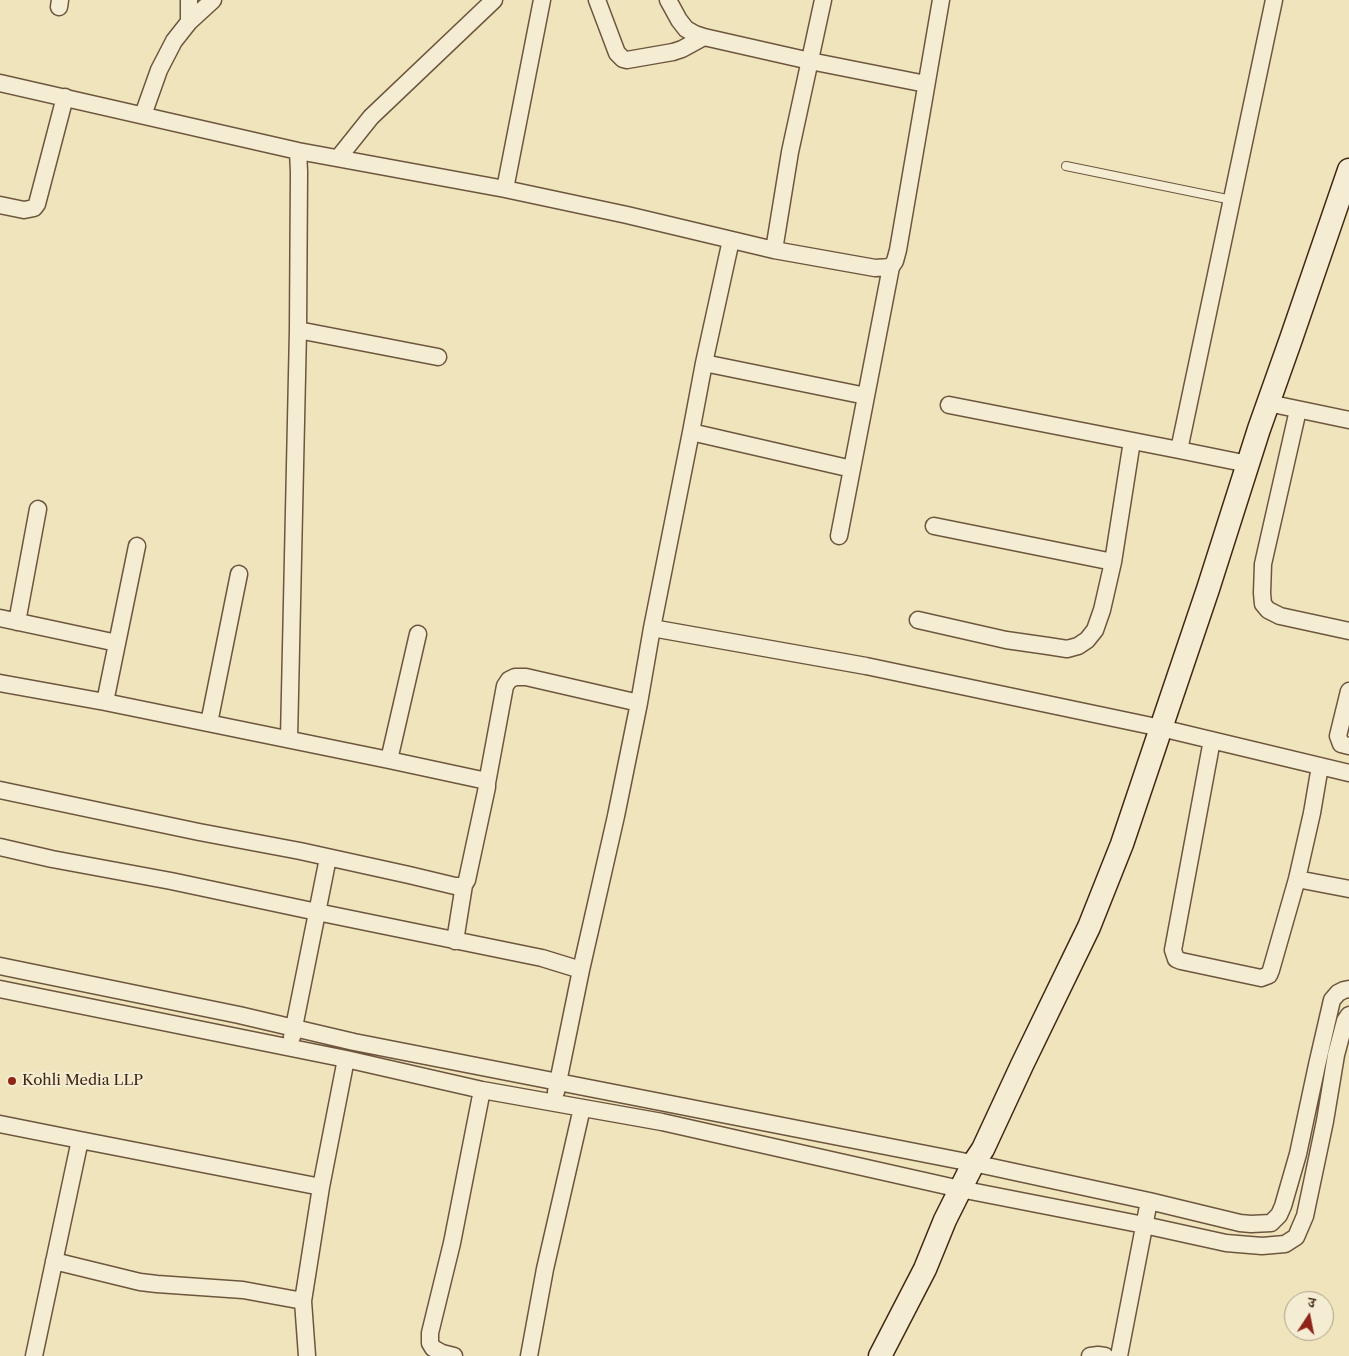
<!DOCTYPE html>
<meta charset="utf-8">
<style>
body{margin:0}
#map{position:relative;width:1349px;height:1356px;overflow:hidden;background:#f0e4bc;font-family:"Libre Caslon Text","Noto Serif Devanagari",serif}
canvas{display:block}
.north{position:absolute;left:1284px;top:1291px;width:50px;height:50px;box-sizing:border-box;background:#f5edd3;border:1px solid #ad9e87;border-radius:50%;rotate:11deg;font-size:14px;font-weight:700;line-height:20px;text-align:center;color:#412714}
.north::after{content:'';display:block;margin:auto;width:18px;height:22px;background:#8f2418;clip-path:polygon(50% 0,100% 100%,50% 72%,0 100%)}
</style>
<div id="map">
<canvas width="1349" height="1356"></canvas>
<div class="north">उ</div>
</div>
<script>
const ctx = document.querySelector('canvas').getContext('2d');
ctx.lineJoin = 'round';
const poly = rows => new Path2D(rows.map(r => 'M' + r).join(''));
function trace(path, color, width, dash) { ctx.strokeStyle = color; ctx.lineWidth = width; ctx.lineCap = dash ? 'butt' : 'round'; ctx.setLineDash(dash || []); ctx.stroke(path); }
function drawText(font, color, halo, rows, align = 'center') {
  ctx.font = font + ' "Libre Caslon Text",serif'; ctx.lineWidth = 4; ctx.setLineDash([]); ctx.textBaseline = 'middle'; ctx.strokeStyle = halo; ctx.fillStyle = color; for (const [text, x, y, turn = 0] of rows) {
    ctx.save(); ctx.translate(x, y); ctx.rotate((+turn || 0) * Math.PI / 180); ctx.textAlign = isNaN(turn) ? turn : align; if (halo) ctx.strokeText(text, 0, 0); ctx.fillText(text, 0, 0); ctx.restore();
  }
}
const lane = poly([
 [1066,166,1232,200]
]);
const street = poly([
 [189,0,189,22],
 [597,0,617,53,623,59,627,60,673,52,682,49,704,37],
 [668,0,679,20,686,29,695,34,704,37,810,61,926,84],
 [59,7,60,0],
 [0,83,298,151,505,189,627,215,774,250,875,268,891,267,895,261,898,250,941,0],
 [143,115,159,70,174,41,189,22,213,0],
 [339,157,371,117,494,0],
 [505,189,542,0],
 [0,205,24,210,34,208,37,204,65,97],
 [774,250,790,152,823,0],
 [298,330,438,357],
 [704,363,866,396],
 [1268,403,1349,420],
 [949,405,1179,450],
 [1298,410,1263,564,1262,593,1263,604,1268,610,1280,616,1349,631],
 [691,432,852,469],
 [1248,464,1179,450,1274,0],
 [934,526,1113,562],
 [839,536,891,267],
 [0,618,117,643],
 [918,620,1006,640,1048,646,1067,649,1078,646,1087,640,1095,630,1102,610,1113,562,1132,441],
 [17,622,38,509],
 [652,628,866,666,1161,728,1349,773],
 [0,683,105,702,389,760,482,780,487,783,487,787,467,880,464,885,461,886,455,886,409,875,300,851,199,832,0,790],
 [1349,691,1338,736,1341,744,1349,746],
 [105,702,137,546],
 [209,723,239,574],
 [289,739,298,330,299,172,298,151],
 [1212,740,1173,950,1176,959,1181,961,1261,978,1269,975,1271,970,1297,879,1312,813,1320,766],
 [389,760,418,634],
 [487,783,505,686,509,680,515,677,526,677,639,703],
 [0,847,52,859,171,881,317,912,542,958,581,970],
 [1297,879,1349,889],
 [455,941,464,885],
 [0,966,239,1015,354,1042,987,1166,1149,1201,1240,1223,1251,1224,1271,1223,1279,1215,1283,1206,1298,1154,1317,1065,1332,1000,1338,993,1344,990,1349,989],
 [0,989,346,1059,482,1090,662,1122,960,1189,1144,1225,1226,1243,1262,1246,1285,1244,1296,1237,1305,1216,1325,1121,1336,1055,1345,1021,1349,1015],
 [292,1037,328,858],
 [556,1092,581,970,616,816,639,703,652,628,691,432,704,363,731,240],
 [0,1124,80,1140,34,1356],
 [80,1140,321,1187],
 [54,1261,140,1282,157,1284,243,1290,303,1301],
 [307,1356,303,1301,321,1187,346,1059],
 [454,1356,442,1353,433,1348,430,1343,430,1333,452,1243,482,1090],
 [529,1356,545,1269,582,1108],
 [1090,1356,1098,1355,1105,1356],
 [1119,1356,1149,1201]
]);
const secondary = poly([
 [880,1356,925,1269,945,1220,973,1164,983,1149,1022,1065,1089,927,1122,844,1161,728,1208,589,1259,429,1291,339,1349,170]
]);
const markers = [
 [12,1081,5,"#8f2418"]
];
const poiNames = [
 ["Kohli Media LLP",22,1081]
];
trace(lane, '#6d563e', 10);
trace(street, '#6d563e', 19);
trace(secondary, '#412714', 25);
trace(lane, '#f5edd3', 8);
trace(street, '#f5edd3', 16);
trace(secondary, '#f5edd3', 22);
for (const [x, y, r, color] of markers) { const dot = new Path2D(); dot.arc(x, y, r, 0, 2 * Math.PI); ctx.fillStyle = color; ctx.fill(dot); trace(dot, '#f5edd3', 2); }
drawText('15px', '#412714', '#f5edd3', poiNames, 'left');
</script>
